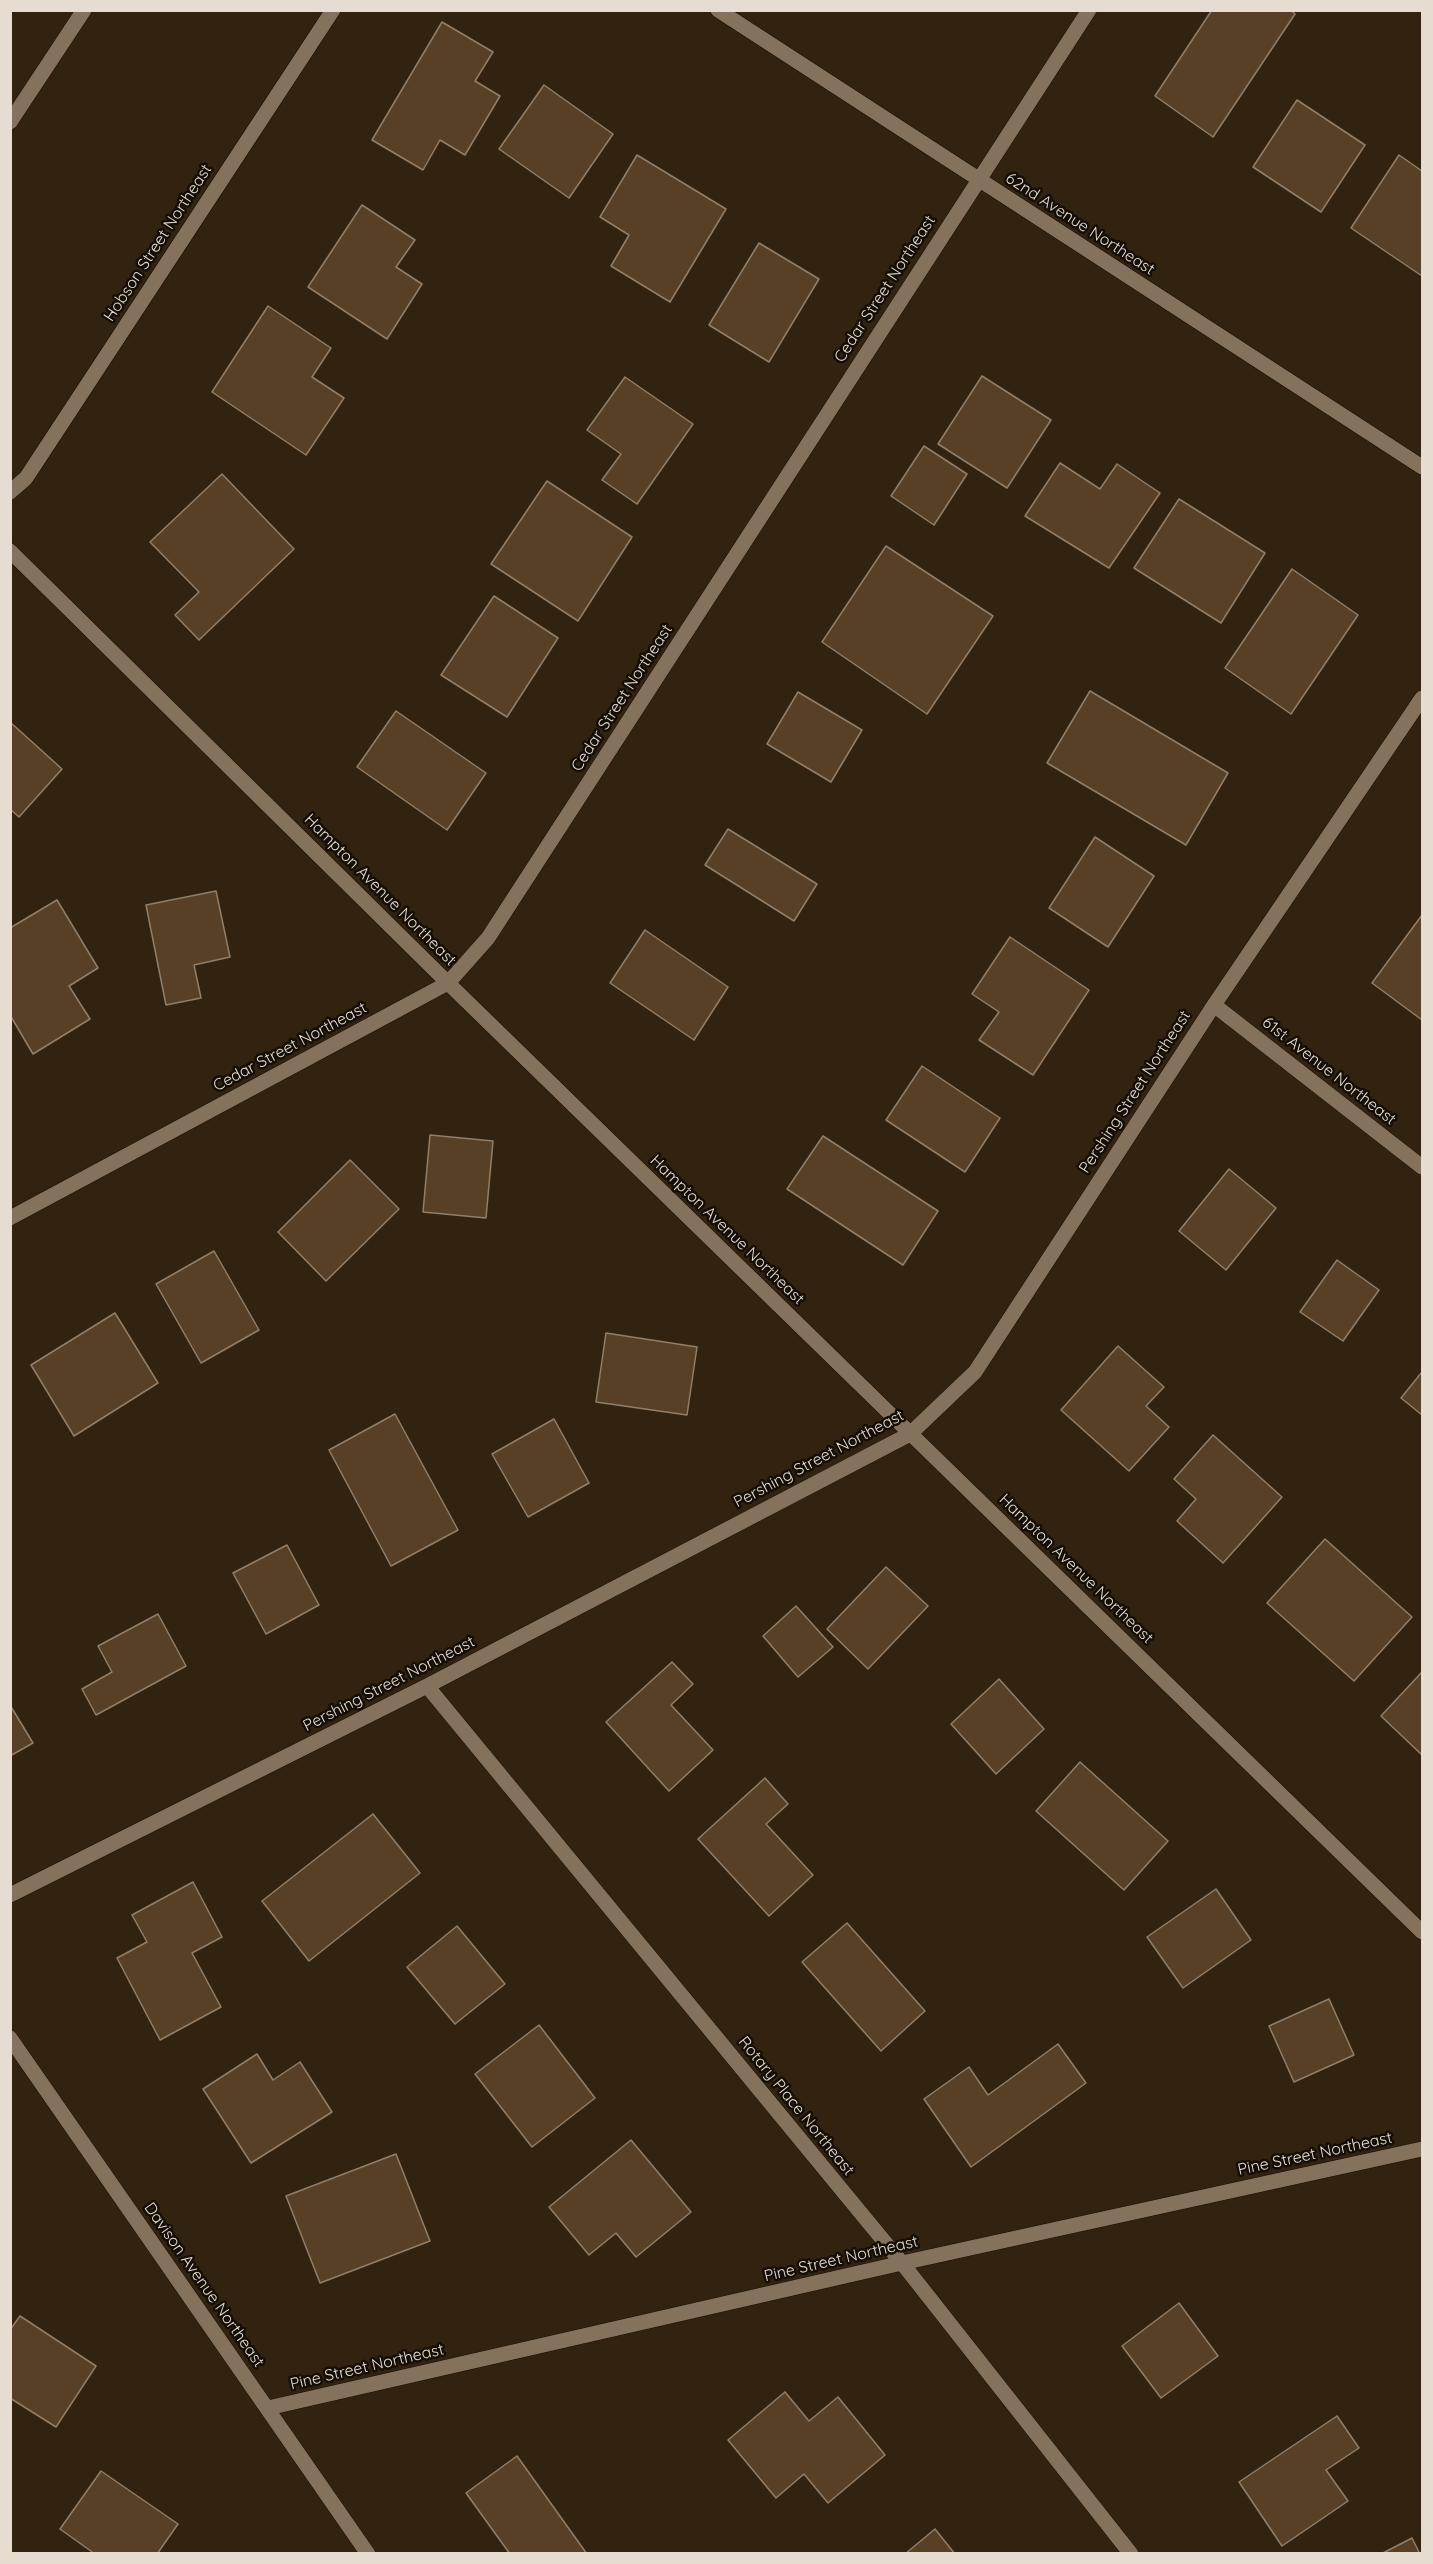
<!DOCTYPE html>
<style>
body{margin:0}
#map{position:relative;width:1433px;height:2564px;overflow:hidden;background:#322310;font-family:Quicksand,sans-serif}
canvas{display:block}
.frame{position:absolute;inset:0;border:12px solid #e6dcd0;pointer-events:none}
</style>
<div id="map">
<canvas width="1433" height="2564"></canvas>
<div class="frame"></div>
</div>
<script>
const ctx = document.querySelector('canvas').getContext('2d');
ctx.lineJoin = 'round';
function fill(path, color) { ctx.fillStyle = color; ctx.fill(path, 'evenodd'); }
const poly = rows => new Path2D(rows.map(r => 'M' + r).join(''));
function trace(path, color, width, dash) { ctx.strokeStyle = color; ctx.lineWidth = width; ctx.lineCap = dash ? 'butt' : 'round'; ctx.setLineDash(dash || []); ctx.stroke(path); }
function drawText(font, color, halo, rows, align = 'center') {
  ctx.font = font + ' Quicksand,sans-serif'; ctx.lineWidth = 5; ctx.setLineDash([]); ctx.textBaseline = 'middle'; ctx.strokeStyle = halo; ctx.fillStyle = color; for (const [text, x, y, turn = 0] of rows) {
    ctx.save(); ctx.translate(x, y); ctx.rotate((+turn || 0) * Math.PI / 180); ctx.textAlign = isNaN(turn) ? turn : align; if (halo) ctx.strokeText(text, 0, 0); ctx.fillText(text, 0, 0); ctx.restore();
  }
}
const building = poly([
 [1212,10,1291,10,1295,14,1213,137,1155,96,1212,10],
 [442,22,493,52,475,81,500,96,465,155,440,140,423,170,372,140,442,22],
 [544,85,613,134,569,198,499,149,544,85],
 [1297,100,1365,145,1321,212,1253,167,1297,100],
 [637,155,726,209,670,302,611,266,629,235,600,217,637,155],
 [1399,155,1422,171,1422,276,1351,228,1399,155],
 [362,205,415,240,396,267,422,284,387,339,308,287,362,205],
 [759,243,819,279,769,362,709,325,759,243],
 [268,306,331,348,312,377,344,398,306,455,212,392,268,306],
 [982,376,1051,420,1007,488,938,444,982,376],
 [625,377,693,424,637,504,602,480,621,454,587,430,625,377],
 [924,446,967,474,934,525,891,496,924,446],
 [1060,463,1100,489,1117,464,1160,493,1109,568,1025,516,1060,463],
 [222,474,294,549,199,640,175,615,199,592,150,542,222,474],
 [547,481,632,537,578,621,491,564,547,481],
 [1179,499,1265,553,1221,623,1134,568,1179,499],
 [886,546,993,616,927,714,822,642,886,546],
 [1292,569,1358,615,1291,714,1225,668,1292,569],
 [494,596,558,638,507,717,441,675,494,596],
 [1090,691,1228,773,1186,845,1047,763,1090,691],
 [798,692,862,730,831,782,767,744,798,692],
 [396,711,486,773,447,830,357,767,396,711],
 [10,722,62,769,19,817,10,809,10,722],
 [728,829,817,884,794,921,705,865,728,829],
 [1095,837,1154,876,1108,947,1049,908,1095,837],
 [216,891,230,957,194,965,201,998,166,1005,146,905,216,891],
 [57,900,98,968,69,986,90,1019,33,1054,10,1015,10,928,57,900],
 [1422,915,1422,1020,1372,983,1422,915],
 [645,930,728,987,694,1040,610,983,645,930],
 [1010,937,1089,990,1033,1075,979,1040,999,1012,972,994,1010,937],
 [922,1066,1000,1118,965,1172,886,1120,922,1066],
 [430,1135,493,1141,486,1218,423,1212,430,1135],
 [823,1136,938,1211,903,1265,787,1189,823,1136],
 [350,1160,399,1209,326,1281,278,1232,350,1160],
 [1229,1169,1276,1208,1226,1270,1179,1231,1229,1169],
 [214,1251,259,1330,201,1363,156,1284,214,1251],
 [1337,1260,1379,1290,1343,1341,1300,1312,1337,1260],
 [115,1313,158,1383,74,1436,31,1365,115,1313],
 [606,1333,697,1347,687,1415,596,1402,606,1333],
 [1118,1346,1164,1387,1146,1406,1169,1427,1129,1471,1061,1410,1118,1346],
 [1422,1372,1422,1415,1401,1398,1422,1372],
 [395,1414,458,1530,391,1566,329,1450,395,1414],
 [554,1419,589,1483,528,1517,492,1454,554,1419],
 [1213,1435,1282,1497,1223,1563,1177,1521,1196,1499,1174,1479,1213,1435],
 [1325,1539,1412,1617,1354,1681,1267,1603,1325,1539],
 [287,1545,319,1605,266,1634,233,1573,287,1545],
 [886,1567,928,1606,868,1669,827,1629,886,1567],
 [796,1606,833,1647,798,1677,763,1636,796,1606],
 [158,1614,186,1666,96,1715,82,1689,112,1672,98,1646,158,1614],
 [672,1662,693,1684,671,1705,713,1750,669,1791,606,1722,672,1662],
 [1422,1672,1422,1755,1381,1716,1422,1672],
 [999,1679,1044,1729,996,1774,951,1724,999,1679],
 [10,1705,33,1743,10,1756,10,1705],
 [1080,1762,1168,1841,1124,1890,1036,1811,1080,1762],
 [765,1778,788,1804,766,1824,813,1875,769,1916,698,1839,765,1778],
 [373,1814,420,1873,309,1961,262,1901,373,1814],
 [193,1882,222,1937,192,1953,221,2007,160,2040,117,1958,147,1942,132,1915,193,1882],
 [1216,1889,1251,1940,1183,1988,1147,1937,1216,1889],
 [847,1923,925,2011,881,2051,802,1962,847,1923],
 [457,1926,505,1984,455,2024,407,1967,457,1926],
 [1329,1999,1354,2055,1294,2082,1269,2026,1329,1999],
 [539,2025,595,2098,532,2147,475,2074,539,2025],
 [1058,2044,1086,2083,971,2167,924,2099,969,2067,988,2095,1058,2044],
 [257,2054,273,2080,300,2062,332,2112,251,2163,203,2089,257,2054],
 [631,2140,691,2212,636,2257,616,2233,589,2255,549,2207,631,2140],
 [396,2154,430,2241,320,2283,286,2196,396,2154],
 [1179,2303,1218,2356,1161,2398,1122,2346,1179,2303],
 [20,2316,96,2366,56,2427,10,2398,10,2330,20,2316],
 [785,2392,809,2421,838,2397,885,2455,828,2503,804,2474,776,2498,728,2440,785,2392],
 [1337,2416,1359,2448,1326,2470,1348,2501,1282,2546,1239,2482,1337,2416],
 [517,2456,587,2554,510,2554,466,2493,517,2456],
 [101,2471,178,2524,157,2554,95,2554,60,2529,101,2471],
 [935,2529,955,2554,905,2554,935,2529],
 [1412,2538,1420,2554,1381,2554,1412,2538]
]);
const minor = poly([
 [718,10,1422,467],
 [10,122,84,10],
 [10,492,26,478,333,10],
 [10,551,448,983,1422,1932],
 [1214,1005,1422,1167],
 [10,1218,448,983,488,938,1089,10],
 [427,1686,902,2263,1131,2554],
 [10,1895,427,1686,910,1434,975,1372,1214,1005,1422,698],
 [10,2038,368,2554],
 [268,2408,902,2263,1422,2149]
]);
const streetNames = [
 ["62nd Avenue Northeast",1080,224,33],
 ["Hobson Street Northeast",158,243,-57],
 ["Cedar Street Northeast",885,289,-57],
 ["Cedar Street Northeast",622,698,-57],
 ["Hampton Avenue Northeast",380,890,45],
 ["Cedar Street Northeast",290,1047,-28],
 ["61st Avenue Northeast",1329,1071,38],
 ["Pershing Street Northeast",1135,1092,-57],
 ["Hampton Avenue Northeast",727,1230,44],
 ["Pershing Street Northeast",819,1459,-28],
 ["Hampton Avenue Northeast",1076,1569,44],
 ["Pershing Street Northeast",389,1684,-27],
 ["Rotary Place Northeast",796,2106,51],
 ["Pine Street Northeast",1315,2154,-12],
 ["Pine Street Northeast",841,2259,-13],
 ["Davison Avenue Northeast",204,2285,55],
 ["Pine Street Northeast",367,2367,-13]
];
fill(building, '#574025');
trace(building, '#917f6a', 1.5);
trace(minor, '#190c00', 16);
trace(minor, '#84725d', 15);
drawText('16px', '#e6dcd0', '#150e06', streetNames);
</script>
